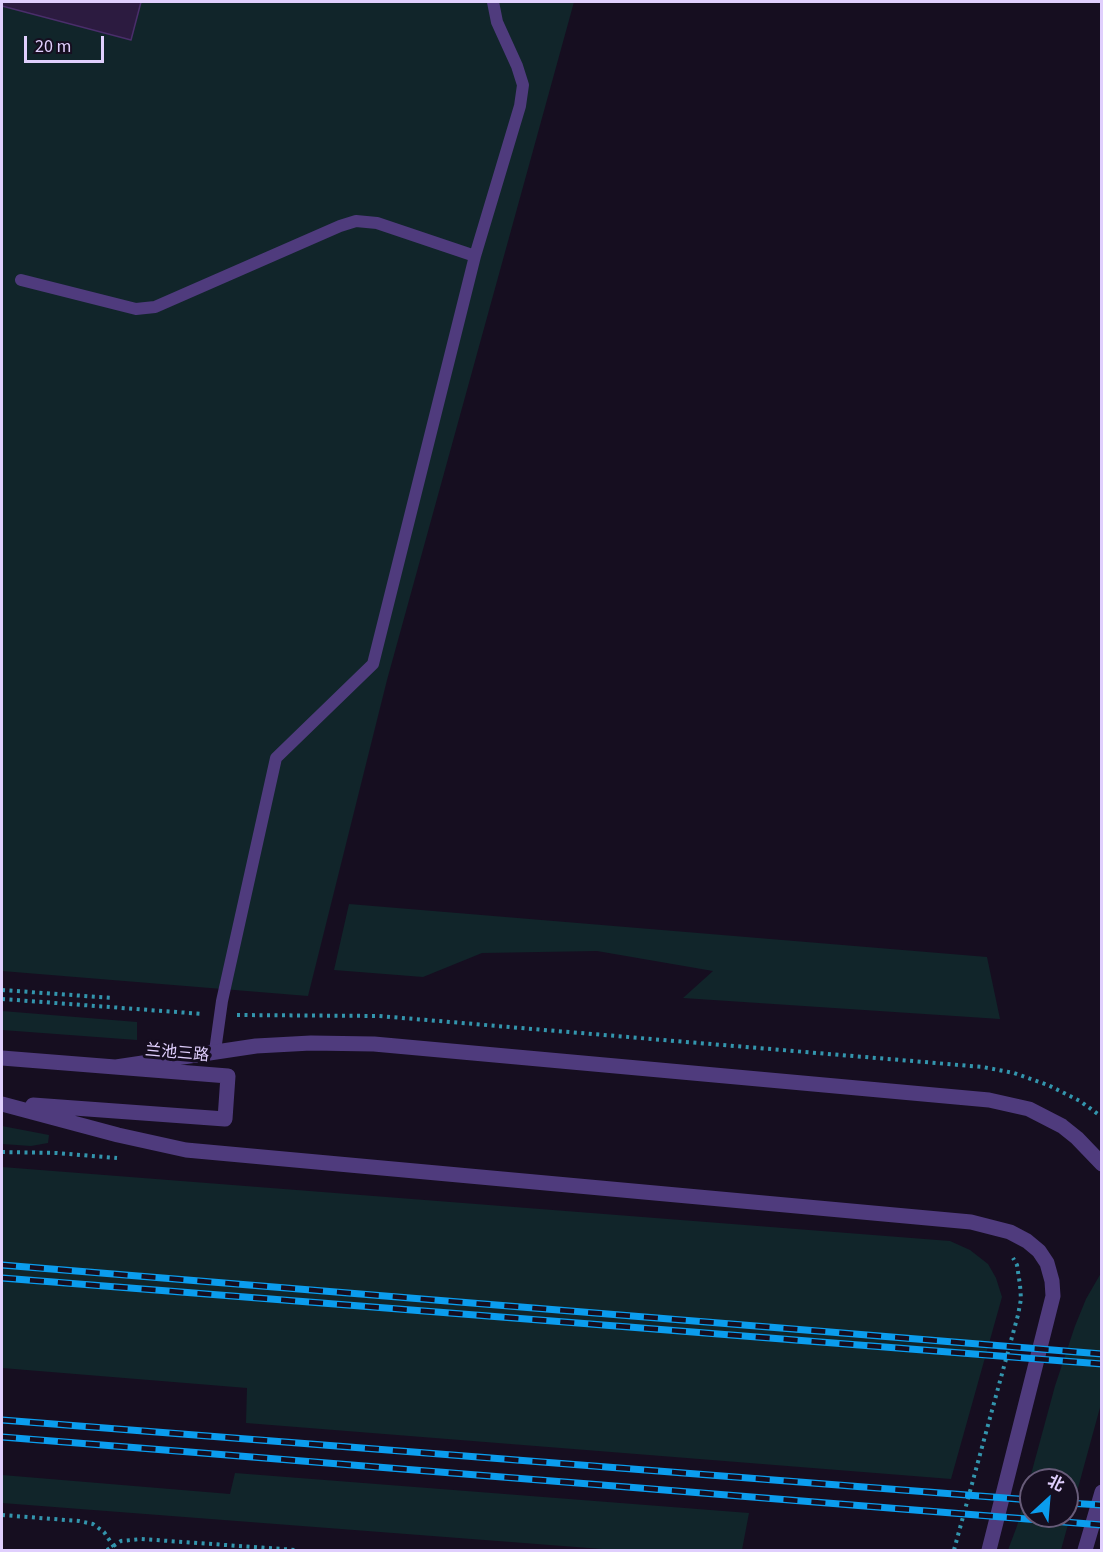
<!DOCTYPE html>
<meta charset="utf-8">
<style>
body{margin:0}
#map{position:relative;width:1103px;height:1552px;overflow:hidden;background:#160e20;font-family:"Source Sans 3","Noto Sans SC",sans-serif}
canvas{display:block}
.frame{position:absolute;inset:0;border:3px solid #e0cffd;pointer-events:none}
.north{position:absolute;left:1019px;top:1468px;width:60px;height:60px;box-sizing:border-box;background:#160e20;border:2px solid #675b78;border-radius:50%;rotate:26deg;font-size:16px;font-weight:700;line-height:24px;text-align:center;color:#e0cffd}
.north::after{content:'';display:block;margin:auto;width:21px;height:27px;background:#0b9dee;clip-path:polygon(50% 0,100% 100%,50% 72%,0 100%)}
.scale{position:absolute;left:24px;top:36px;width:80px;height:27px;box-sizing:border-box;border:3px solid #e0cffd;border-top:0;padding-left:8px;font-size:18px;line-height:21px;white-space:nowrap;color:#e0cffd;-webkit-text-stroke:4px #160e20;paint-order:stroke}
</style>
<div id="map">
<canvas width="1103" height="1552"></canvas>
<div class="frame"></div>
<div class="north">北</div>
<div class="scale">20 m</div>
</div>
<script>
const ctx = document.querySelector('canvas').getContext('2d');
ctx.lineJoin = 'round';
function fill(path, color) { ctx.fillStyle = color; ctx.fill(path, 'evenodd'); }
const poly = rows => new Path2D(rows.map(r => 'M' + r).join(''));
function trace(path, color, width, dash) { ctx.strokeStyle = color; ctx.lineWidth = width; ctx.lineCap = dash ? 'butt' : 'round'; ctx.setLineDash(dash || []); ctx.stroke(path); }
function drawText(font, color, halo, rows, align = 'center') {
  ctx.font = font + ' "Source Sans 3","Noto Sans SC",sans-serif'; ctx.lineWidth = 6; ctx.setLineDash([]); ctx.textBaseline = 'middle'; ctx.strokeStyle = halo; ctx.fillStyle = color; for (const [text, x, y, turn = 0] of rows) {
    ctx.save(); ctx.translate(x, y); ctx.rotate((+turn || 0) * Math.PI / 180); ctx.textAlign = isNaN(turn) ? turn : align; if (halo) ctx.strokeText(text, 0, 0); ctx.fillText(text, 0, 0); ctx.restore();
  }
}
const green = poly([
 [2,2,574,2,387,680,308,996,2,971],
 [349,904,987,957,1000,1019,683,998,713,971,597,951,482,953,423,977,334,970],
 [2,1011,137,1022,137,1040,2,1030],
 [2,1126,49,1135,48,1143,31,1146,2,1144],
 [2,1167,950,1241,970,1250,988,1264,996,1278,1002,1297,951,1479,246,1423,247,1388,2,1368],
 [1101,1273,1101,1404,1061,1550,1008,1550,1017,1526,1055,1386,1075,1326,1086,1299],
 [1031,1480,1067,1480,1067,1516,1031,1516],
 [235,1473,749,1513,742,1550,615,1550,2,1503,2,1475,230,1494]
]);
const building = poly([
 [2,2,141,2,131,40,2,6,2,2]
]);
const path = poly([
 [2,990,113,998],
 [2,999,203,1014],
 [237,1015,379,1016,983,1067,1014,1073,1048,1085,1080,1101,1102,1117],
 [2,1152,57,1153,117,1158],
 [2,1515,79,1521,93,1524,104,1532,116,1550],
 [107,1550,121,1541,141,1539,296,1550],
 [954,1550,1018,1315,1021,1299,1020,1285,1017,1265,1013,1258]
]);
const service = poly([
 [21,280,136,309,155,307,340,226,356,221,377,223,475,256],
 [215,1051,222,1001,276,758,373,664,475,256,520,106,523,85,517,66,497,22,493,2]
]);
const tertiary = poly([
 [2,1058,228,1076,225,1119,33,1105],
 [116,1067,256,1046,311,1043,374,1044,989,1100,1029,1109,1062,1126,1077,1138,1102,1164],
 [2,1104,118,1135,186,1150,971,1222,1010,1232,1027,1241,1039,1251,1047,1263,1052,1281,1053,1296,989,1550],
 [1085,1550,1102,1492]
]);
const rail = poly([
 [2,1265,1102,1354],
 [2,1278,1102,1364],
 [2,1420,1031,1500],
 [2,1437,1102,1525],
 [1067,1503,1102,1505]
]);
const streetNames = [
 ["兰池三路",177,1054,5]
];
fill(green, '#11252a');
fill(building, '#2c1b40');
trace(building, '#4a2e6b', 1.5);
trace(path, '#3395ad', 4, [3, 4.5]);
trace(service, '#4f3b7d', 12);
trace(tertiary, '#4f3b7d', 15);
trace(rail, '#0b9dee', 7);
trace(rail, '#160e20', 4.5, [14]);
drawText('16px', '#e0cffd', '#160e20', streetNames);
</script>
